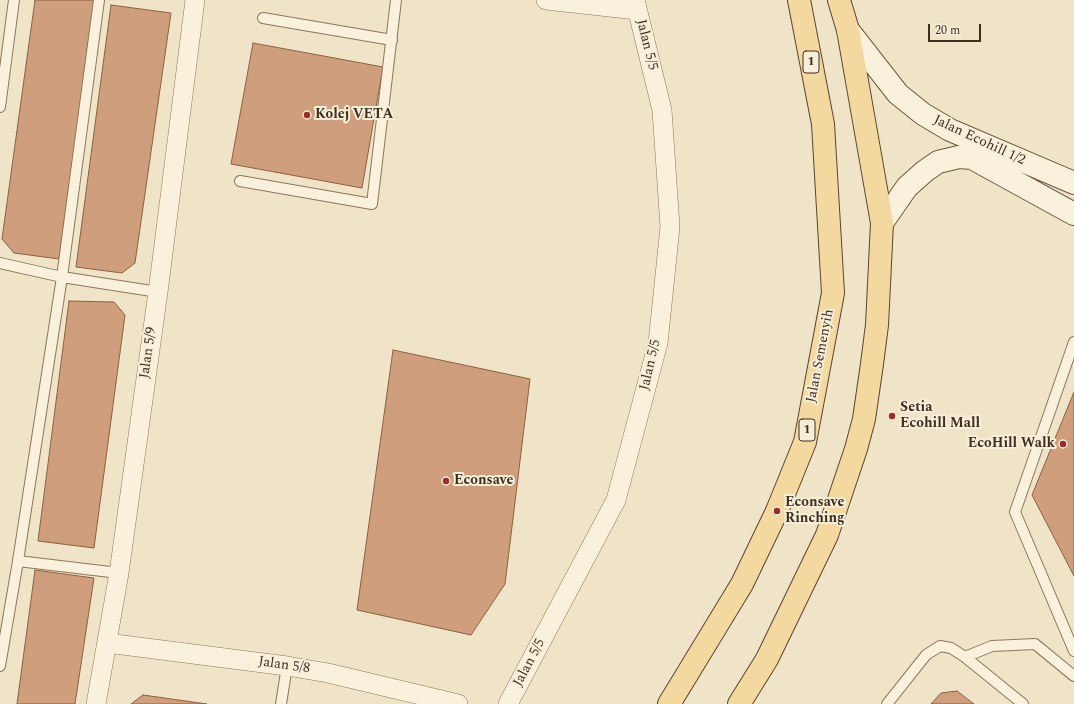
<!DOCTYPE html>
<style>
body{margin:0}
#map{position:relative;width:1074px;height:704px;overflow:hidden;background:#f0e4c8;font-family:Spectral,serif}
canvas{display:block}
.scale{position:absolute;left:928px;top:24px;width:53px;height:18px;box-sizing:border-box;border:2px solid #3d2e20;border-top:0;padding-left:5px;font-size:12px;line-height:14px;white-space:nowrap;color:#3d2e20;-webkit-text-stroke:3px #f7eed8;paint-order:stroke}
</style>
<div id="map">
<canvas width="1074" height="704"></canvas>
<div class="scale">20 m</div>
</div>
<script>
const ctx = document.querySelector('canvas').getContext('2d');
ctx.lineJoin = 'round';
function fill(path, color) { ctx.fillStyle = color; ctx.fill(path, 'evenodd'); }
const poly = rows => new Path2D(rows.map(r => 'M' + r).join(''));
function trace(path, color, width, dash) { ctx.strokeStyle = color; ctx.lineWidth = width; ctx.lineCap = dash ? 'butt' : 'round'; ctx.setLineDash(dash || []); ctx.stroke(path); }
function drawText(font, color, halo, rows, align = 'center') {
  ctx.font = font + ' Spectral,serif'; ctx.lineWidth = 4; ctx.setLineDash([]); ctx.textBaseline = 'middle'; ctx.strokeStyle = halo; ctx.fillStyle = color; for (const [text, x, y, turn = 0] of rows) {
    ctx.save(); ctx.translate(x, y); ctx.rotate((+turn || 0) * Math.PI / 180); ctx.textAlign = isNaN(turn) ? turn : align; if (halo) ctx.strokeText(text, 0, 0); ctx.fillText(text, 0, 0); ctx.restore();
  }
}
const building = poly([
 [35,0,95,0,59,259,14,253,2,239,35,0],
 [111,5,171,13,135,263,122,273,76,267,111,5],
 [253,43,383,67,362,188,231,164,253,43],
 [69,301,114,302,125,315,94,548,38,541,69,301],
 [393,350,530,379,505,584,471,635,357,610,393,350],
 [1074,392,1074,576,1032,495,1074,392],
 [35,570,94,578,75,704,17,704,35,570],
 [957,691,974,704,931,704,941,693,957,691],
 [143,695,207,704,131,704,143,695]
]);
const lane = poly([
 [263,18,392,40],
 [0,107,14,0],
 [240,181,372,204,396,0],
 [0,263,62,277,158,292],
 [1074,342,1015,512,1074,651],
 [18,561,119,573],
 [965,657,992,646,1035,644,1074,676],
 [0,666,18,561,62,277,99,0],
 [281,704,287,666],
 [887,704,926,655,940,646,951,648,965,657,1023,704]
]);
const street = poly([
 [546,0,637,10],
 [107,643,287,666,328,673,458,704],
 [96,704,119,573,158,292,195,0],
 [508,704,616,500,658,343,670,227,662,110,635,0]
]);
const secondary = poly([
 [848,30,898,94,923,114,950,130,1074,183],
 [882,223,907,187,925,171,938,162,959,157,972,158,1074,214]
]);
const primary = poly([
 [669,704,742,584,777,511,805,442,833,293,823,124,799,0],
 [739,704,767,659,827,535,856,449,864,419,872,364,877,325,882,223,848,30,839,0]
]);
const markers = [
 [307,115,4,"#9e2a2b"],
 [892,416,4,"#9e2a2b"],
 [1063,444,4,"#9e2a2b"],
 [446,481,4,"#9e2a2b"],
 [777,511,4,"#9e2a2b"]
];
const shields = [
 [811,62,16],
 [807,430,16]
];
const shieldNames = [
 ["1",811,62],
 ["1",807,430]
];
const streetNames = [
 ["Jalan 5/5",646,45,76],
 ["Jalan Ecohill 1/2",979,141,25],
 ["Jalan 5/9",149,353,-82],
 ["Jalan Semenyih",821,356,-79],
 ["Jalan 5/5",651,365,-77],
 ["Jalan 5/5",530,663,-62],
 ["Jalan 5/8",284,666,8]
];
const poiNames = [
 ["Kolej VETA",315,115],
 ["Setia",900,408],
 ["Ecohill Mall",900,424],
 ["EcoHill Walk",1055,444,"right"],
 ["Econsave",454,481],
 ["Econsave",785,503],
 ["Rinching",785,519]
];
fill(building, '#cf9f7d');
trace(building, '#8d5f41', 1);
trace(lane, '#8d765c', 12);
trace(street, '#8d765c', 20);
trace(secondary, '#6f573f', 24);
trace(primary, '#5b4430', 24);
trace(lane, '#faf1dc', 10);
trace(street, '#faf1dc', 19);
trace(secondary, '#faf1dc', 22);
trace(primary, '#f3d9a0', 22);
for (const [x, y, r, color] of markers) { const dot = new Path2D(); dot.arc(x, y, r, 0, 2 * Math.PI); ctx.fillStyle = color; ctx.fill(dot); trace(dot, '#f7eed8', 1.5); }
for (const [x, y, w] of shields) { const box = new Path2D(); box.roundRect(x - w / 2, y - 11, w, 22, 3); ctx.fillStyle = '#f7eed8'; ctx.fill(box); trace(box, '#3d2e20', 1); }
drawText('bold 13px', '#3d2e20', null, shieldNames);
drawText('14px', '#3d2e20', '#f7eed8', streetNames);
drawText('bold 14px', '#3d2e20', '#f7eed8', poiNames, 'left');
</script>
